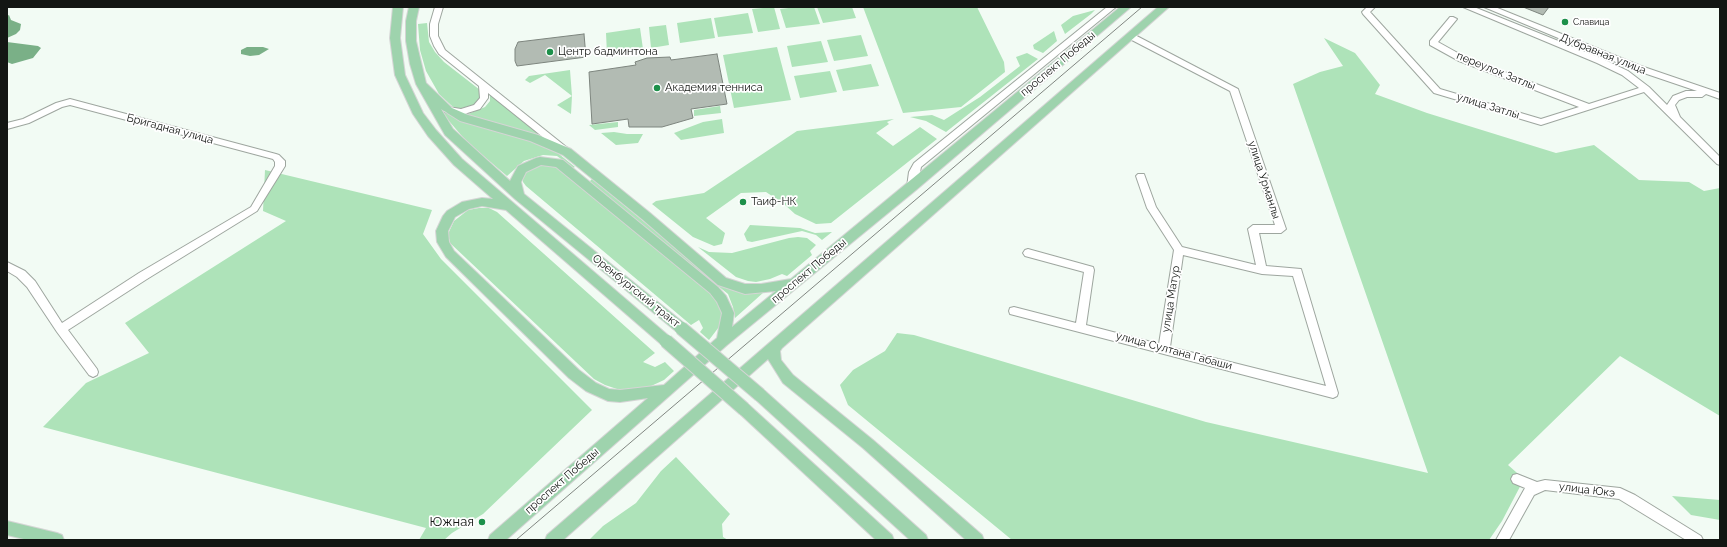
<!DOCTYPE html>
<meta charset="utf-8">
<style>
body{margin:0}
#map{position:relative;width:1727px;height:547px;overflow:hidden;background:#f2fbf4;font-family:Raleway,sans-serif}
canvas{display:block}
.frame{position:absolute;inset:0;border:8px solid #131613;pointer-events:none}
</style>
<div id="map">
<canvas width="1727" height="547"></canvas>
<div class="frame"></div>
</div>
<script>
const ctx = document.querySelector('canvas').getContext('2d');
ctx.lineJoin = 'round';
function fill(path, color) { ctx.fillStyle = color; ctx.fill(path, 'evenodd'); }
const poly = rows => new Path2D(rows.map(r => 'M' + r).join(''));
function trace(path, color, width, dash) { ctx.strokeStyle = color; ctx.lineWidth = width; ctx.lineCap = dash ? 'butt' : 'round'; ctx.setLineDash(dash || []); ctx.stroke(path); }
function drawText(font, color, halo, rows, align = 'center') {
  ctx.font = font + ' Raleway,sans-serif'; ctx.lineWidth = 3.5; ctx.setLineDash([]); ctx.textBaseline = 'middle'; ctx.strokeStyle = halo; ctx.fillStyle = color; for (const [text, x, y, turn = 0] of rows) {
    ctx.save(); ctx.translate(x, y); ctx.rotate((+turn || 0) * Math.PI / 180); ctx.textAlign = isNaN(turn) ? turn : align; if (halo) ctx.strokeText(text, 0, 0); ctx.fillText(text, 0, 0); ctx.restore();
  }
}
const green = poly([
 [774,7,780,29,758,32,752,9],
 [797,7,814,7,820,24,786,28,780,9],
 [817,7,852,7,856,18,823,23],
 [863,7,977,7,1004,62,1005,72,961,107,903,113],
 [1095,10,1091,14,1065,34,1061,25,1073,16],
 [748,13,753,33,718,37,714,18],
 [711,18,715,38,680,43,677,23],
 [427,23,429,42,435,52,444,62,480,90,483,94,477,104,458,109,452,106,439,94,426,71,420,50,418,24],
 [666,25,669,45,651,48,649,27],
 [640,28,643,49,607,54,606,33],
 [1054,31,1057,41,1043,53,1034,49,1033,45],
 [861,35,868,56,834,61,827,40],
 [1324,38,1355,53,1380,85,1375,94,1427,113,1556,153,1594,145,1639,180,1689,182,1704,191,1720,188,1720,416,1620,356,1508,465,1524,479,1502,521,1489,540,1012,540,848,405,840,385,853,370,885,351,897,333,914,335,1206,422,1428,473,1293,84,1320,72,1343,66],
 [821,41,828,62,792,67,787,46],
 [777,47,791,100,734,108,723,55],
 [1027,53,1038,59,946,132,926,121,910,117,932,115,944,120,980,97,1020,66,1016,57],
 [871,64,879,86,843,91,836,70],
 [570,70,572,96,571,114,557,105,572,96,545,75,530,83,525,80,529,76],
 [830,71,837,92,800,98,794,76],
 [490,93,543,138,466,115,485,107,490,101],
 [720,106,721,113,694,116,694,110],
 [437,107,461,121,541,144,554,150,575,167,573,168,557,156,543,155,524,161,507,176,467,142],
 [722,119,724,133,681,140,674,133,703,122],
 [894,119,887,122,889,124,876,133,893,146,920,127,937,139,831,223,816,224,795,214,784,204,766,192,741,193,706,218,725,233,722,244,714,246,693,237,652,204,656,201,704,193,797,131],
 [618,122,618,127,595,130,589,125],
 [614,132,627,134,643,134,638,143,616,145,601,133],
 [537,164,555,165,718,297,724,309,722,323,709,340,700,332,703,328,699,320,691,325,526,186,523,182,523,177,526,172],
 [265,170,432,210,423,234,441,259,592,410,483,514,452,533,444,540,419,540,426,528,43,427,86,383,149,353,125,323,286,221,263,211],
 [592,179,720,284,743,293,764,292,735,318,733,307,728,294,589,182],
 [479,208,489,208,497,212,655,353,643,362,655,367,665,362,674,371,664,380,649,387,620,390,605,385,594,379,450,243,448,234,454,221,468,210],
 [750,225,800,228,815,233,832,232,822,240,816,235,802,231,752,242,747,241,744,234],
 [798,237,807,238,816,245,810,251,812,255,787,276,782,274,770,279,756,282,748,281,736,277,698,247,709,252,732,253,789,238],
 [676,457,730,514,722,524,723,537,728,540,589,540,603,526,636,503,661,471],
 [1672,496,1720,500,1720,520,1691,515]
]);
const water = poly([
 [9,15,11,20,21,24,20,30,16,34,7,38,7,16],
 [7,42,38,46,41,48,33,58,12,64,7,62],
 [247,47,263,47,269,49,259,55,250,56,241,54,241,50]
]);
const building = poly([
 [1523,7,1549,7,1543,15,1523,7],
 [584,34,586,57,517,66,515,61,515,49,518,42,584,34],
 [717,54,727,104,691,109,693,118,662,127,629,127,628,119,592,124,589,72,636,65,635,62,647,58,670,57,671,60,717,54]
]);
const minor = poly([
 [435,7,443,7,438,24,438,36,445,50,570,150,571,152,570,154,564,154,488,93,488,98,480,109,461,115,445,112,444,110,445,108,448,107,461,109,474,105,480,98,479,86,439,54,434,46,430,36,430,24,435,7],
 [1107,7,1116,7,921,167,917,187,912,190,909,189,907,187,909,172,914,163,1107,7],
 [1367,7,1375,7,1370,12,1440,89,1541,119,1579,107,1459,61,1430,45,1430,41,1450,17,1453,17,1457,19,1438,42,1465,57,1589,104,1639,88,1622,75,1597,63,1463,7,1474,7,1603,59,1628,71,1649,87,1667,105,1673,96,1686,91,1697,91,1635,70,1484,7,1495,7,1641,66,1720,93,1720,99,1706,94,1702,97,1687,97,1679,100,1675,105,1680,117,1720,157,1720,165,1717,164,1644,92,1541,125,1434,93,1363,14,1362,12,1367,7],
 [1131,33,1238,89,1286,229,1281,233,1259,233,1266,266,1301,269,1338,393,1337,396,1333,398,1010,314,1009,311,1010,308,1014,307,1076,323,1084,272,1025,256,1023,253,1025,250,1028,249,1093,267,1094,270,1086,325,1159,344,1174,250,1147,208,1136,176,1138,174,1144,174,1156,207,1182,247,1256,265,1248,229,1253,225,1275,225,1230,91,1128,38,1128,34,1131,33],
 [1183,255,1262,274,1293,276,1326,386,1170,347,1183,255],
 [70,99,276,154,279,155,285,161,285,166,257,211,147,279,68,330,97,369,98,372,97,375,93,377,89,375,57,332,27,287,17,277,7,271,7,262,25,271,35,281,62,323,139,273,251,207,275,166,275,162,273,159,70,105,62,107,29,123,7,129,7,123,23,119,56,103,70,99],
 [1517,474,1537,482,1545,480,1620,488,1635,495,1701,536,1703,540,1686,540,1619,499,1545,490,1534,495,1509,540,1496,540,1525,488,1513,483,1511,479,1513,475,1517,474]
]);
const major = poly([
 [393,7,403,7,400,38,405,75,423,113,436,130,462,159,670,337,672,341,670,345,666,346,662,345,506,210,482,206,469,209,455,217,448,231,449,242,454,251,579,370,596,383,609,389,620,390,664,385,717,338,722,313,717,302,710,293,556,167,541,165,526,172,521,182,524,194,685,324,687,328,685,332,681,333,677,332,515,199,445,135,416,84,410,64,406,41,406,21,409,7,419,7,416,21,416,41,426,83,452,108,468,115,538,135,571,149,650,213,726,278,745,284,761,284,791,279,1120,7,1131,7,916,190,727,345,506,540,488,540,490,535,648,398,620,402,608,401,586,391,569,378,446,257,437,242,436,231,443,216,447,211,462,202,482,198,493,199,454,165,428,136,413,114,395,75,390,38,393,7],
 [441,109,460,121,530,141,563,155,642,219,718,285,745,294,776,291,732,327,734,313,726,296,718,287,563,160,540,157,536,158,518,166,510,181,453,129,441,109],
 [1158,7,1169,7,782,348,780,351,781,360,793,375,873,440,982,535,984,540,966,540,863,448,783,383,768,359,563,540,545,540,547,535,1158,7],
 [760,389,765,391,926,535,928,540,910,540,755,399,753,395,755,391,760,389],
 [744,403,749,405,892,535,894,540,876,540,739,413,737,409,739,405,744,403],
 [7,521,57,533,62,535,64,540,28,540,7,535,7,521]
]);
const tram = poly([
 [516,540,1142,7]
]);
const majorBridge = poly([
 [681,328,760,395],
 [666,341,744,409]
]);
const markers = [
 [1565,22,4,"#1d904a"],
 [550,52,4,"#1d904a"],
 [657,88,4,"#1d904a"],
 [743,202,4,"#1d904a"],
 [482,522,4,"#1d904a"]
];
const farPoinames = [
 ["Славица",1573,22]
];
const poiNames = [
 ["Центр бадминтона",558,52],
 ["Академия тенниса",665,88],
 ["Таиф-НК",751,202]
];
const streetNames = [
 ["Дубравная улица",1603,54,22],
 ["проспект Победы",1058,64,-40],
 ["переулок Затлы",1496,71,22],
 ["улица Затлы",1488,106,17],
 ["Бригадная улица",170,129,15],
 ["улица Урманлы",1264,180,72],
 ["проспект Победы",809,271,-40],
 ["Оренбургский тракт",636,291,39],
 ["улица Матур",1171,299,-81],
 ["улица Султана Габаши",1174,351,15],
 ["проспект Победы",562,481,-41],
 ["улица Юкэ",1587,490,7]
];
const nearPoinames = [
 ["Южная",474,522]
];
fill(green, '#aee3b9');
fill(water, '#7ab087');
fill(building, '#b2bbb3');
trace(building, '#7d857e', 1);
trace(minor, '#9ea69f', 2);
trace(major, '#d5d5d5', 2);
fill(minor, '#fff');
fill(major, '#9ed3ad');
trace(tram, '#808681', 1);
trace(majorBridge, '#d5d5d5', 15, []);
trace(majorBridge, '#9ed3ad', 13);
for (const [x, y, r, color] of markers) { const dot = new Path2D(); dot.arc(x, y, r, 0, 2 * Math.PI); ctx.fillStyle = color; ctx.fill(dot); trace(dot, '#fff', 1.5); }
drawText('9px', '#131613', '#fff', farPoinames, 'left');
drawText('11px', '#131613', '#fff', poiNames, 'left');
drawText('11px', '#131613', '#fff', streetNames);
drawText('13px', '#131613', '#fff', nearPoinames, 'right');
</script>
